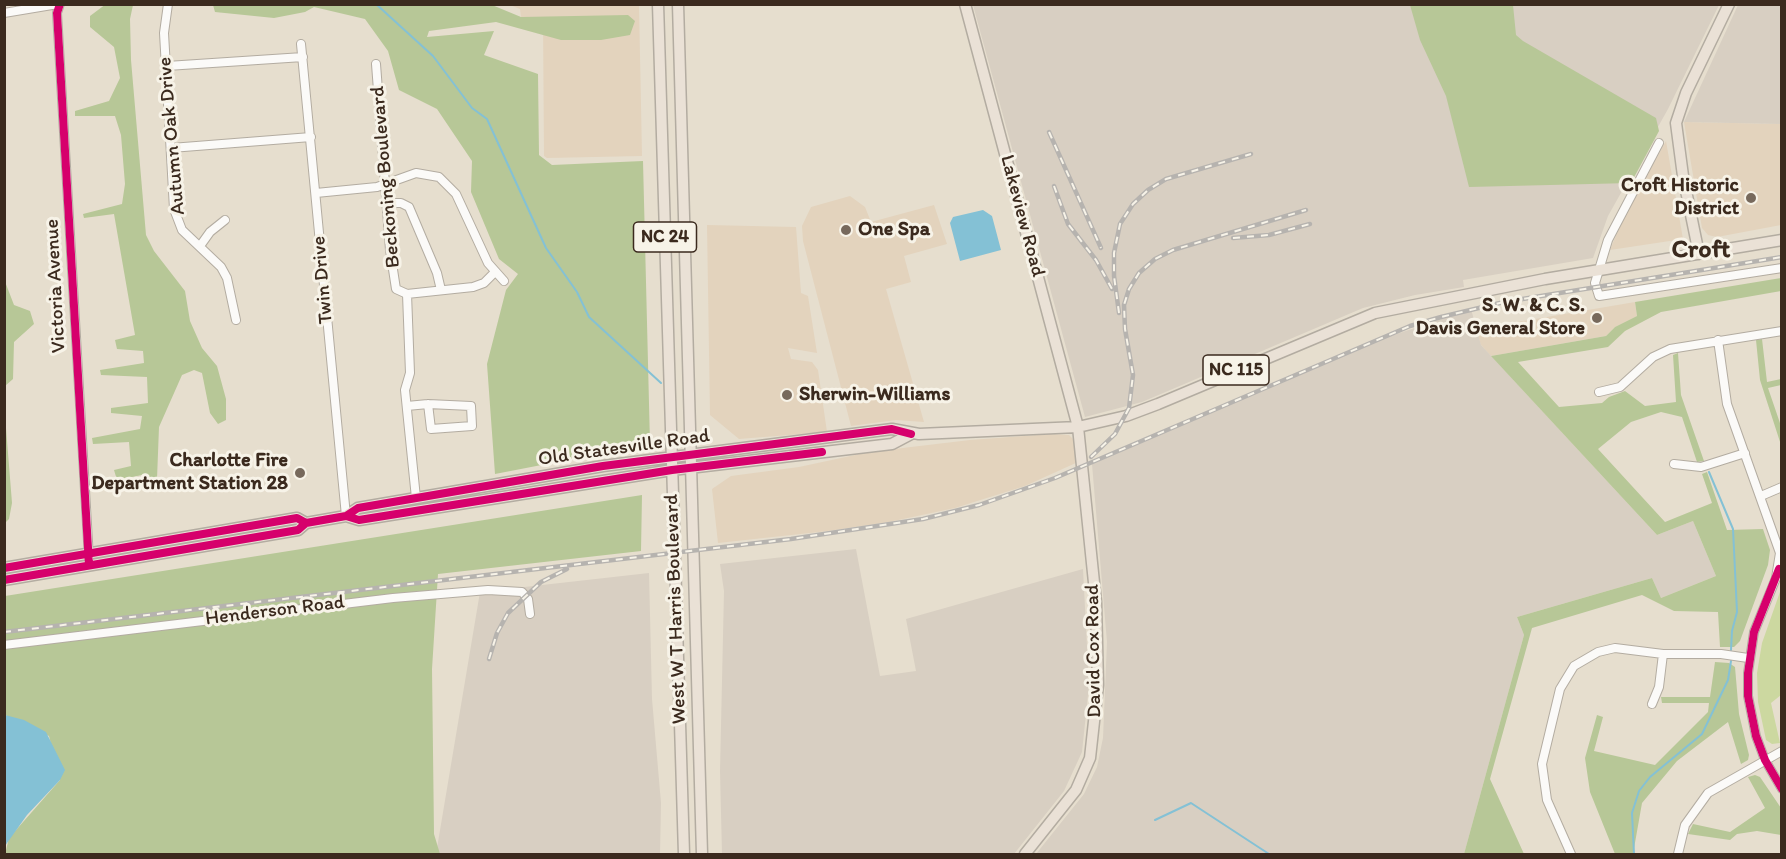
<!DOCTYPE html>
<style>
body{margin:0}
#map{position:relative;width:1786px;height:859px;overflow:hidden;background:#e6dece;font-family:Itim,sans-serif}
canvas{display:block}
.frame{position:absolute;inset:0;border:6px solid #3b2a1e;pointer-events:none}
</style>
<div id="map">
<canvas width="1786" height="859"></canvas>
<div class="frame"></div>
</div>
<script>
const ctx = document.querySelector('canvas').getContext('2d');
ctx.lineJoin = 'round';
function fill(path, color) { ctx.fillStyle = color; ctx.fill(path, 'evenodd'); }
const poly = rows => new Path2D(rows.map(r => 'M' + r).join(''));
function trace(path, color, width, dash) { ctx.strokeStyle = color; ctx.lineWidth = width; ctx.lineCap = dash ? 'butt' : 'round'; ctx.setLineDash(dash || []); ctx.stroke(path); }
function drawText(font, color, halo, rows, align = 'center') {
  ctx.font = font + ' Itim,sans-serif'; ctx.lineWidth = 6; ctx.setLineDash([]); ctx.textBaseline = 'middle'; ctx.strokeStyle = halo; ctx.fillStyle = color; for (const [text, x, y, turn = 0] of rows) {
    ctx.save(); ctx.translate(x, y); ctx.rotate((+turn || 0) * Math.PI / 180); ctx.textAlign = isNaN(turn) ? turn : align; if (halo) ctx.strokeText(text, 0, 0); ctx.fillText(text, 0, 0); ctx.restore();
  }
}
const built = poly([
 [510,5,639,5,642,156,547,158,544,156,543,18,521,17,520,9],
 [1684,122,1781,124,1781,225,1717,237,1708,235,1702,228],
 [1666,141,1683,239,1610,250,1622,221],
 [850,196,865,207,871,222,934,205,947,244,904,256,911,282,886,289,924,422,896,420,851,426,803,241,802,226,811,207],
 [707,225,796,227,801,293,808,296,817,353,788,348,791,359,812,362,818,370,827,432,739,439,710,415],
 [1635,302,1637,316,1615,327,1606,336,1491,356,1481,345,1476,329],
 [1051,434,1069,435,1075,441,1078,462,1025,486,955,508,889,522,828,531,718,543,712,489,731,476,799,467,869,452,970,440]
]);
const industrial = poly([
 [973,5,1719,5,1668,109,1608,216,1593,258,1463,280,1464,287,1415,295,1363,308,1142,402,1085,417],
 [1738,5,1781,5,1781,124,1684,122],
 [1471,309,1481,345,1657,535,1693,521,1716,576,1661,598,1652,578,1517,617,1524,635,1464,854,1036,854,1084,794,1097,767,1103,738,1107,642,1092,464,1385,338],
 [856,549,880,676,916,671,906,619,1083,569,1089,685,1082,752,1064,791,1014,854,722,854,720,771,724,591,720,564],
 [649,573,652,699,661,803,660,854,436,854,480,592]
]);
const green = poly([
 [1781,589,1781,695,1771,703,1780,743,1772,744,1766,740,1758,702,1757,673,1762,643]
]);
const forest = poly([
 [106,4,133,5,130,19,131,60,146,235,154,251,185,291,190,321,202,348,217,366,226,399,226,420,218,424,210,413,202,373,194,370,182,375,159,427,157,479,144,482,142,475,117,480,114,470,131,466,129,442,93,444,92,438,140,429,142,416,111,413,111,408,148,403,147,377,101,375,100,370,144,363,143,351,117,349,115,340,135,335,114,214,84,218,83,214,122,204,125,184,121,135,115,116,75,116,75,111,109,101,120,78,114,47,90,27,90,16],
 [492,5,521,17,628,15,635,21,630,35,601,40,561,40,496,22,429,31,427,37,494,31,484,55,538,74,539,155,552,165,643,161,650,444,495,474,487,364,506,290,518,274,499,259,471,192,472,161,437,109,399,90,388,51,365,19,314,7,305,12,274,18,215,12,213,5],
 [1410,5,1513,5,1516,35,1523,41,1656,118,1659,131,1631,183,1469,187,1446,96,1420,40],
 [1781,278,1781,291,1661,312,1625,331,1608,347,1518,362,1559,407,1602,403,1609,397,1625,391,1645,406,1676,402,1673,355,1678,353,1681,395,1704,461,1697,462,1682,417,1661,412,1631,422,1598,449,1665,522,1712,503,1702,474,1707,472,1727,530,1763,529,1770,550,1768,565,1740,641,1734,647,1720,647,1718,612,1674,611,1642,595,1532,628,1490,779,1524,854,1464,854,1524,635,1517,617,1652,578,1661,598,1716,576,1693,521,1657,535,1491,356,1606,336,1615,327,1637,316,1635,302],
 [4,279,14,305,30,311,34,324,14,342,13,379,5,386],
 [1762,339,1767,382,1781,379,1781,385,1768,388,1781,426,1781,445,1760,380,1756,340],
 [4,403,12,503,9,519,5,523],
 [642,495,641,551,438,574,432,669,434,834,440,854,5,854,9,838,60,780,49,736,5,715,5,596],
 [1715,662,1729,663,1735,667,1739,714,1749,755,1748,760,1741,764,1728,722,1677,761,1642,803,1633,854,1615,854,1590,792,1585,758,1597,715,1603,717,1594,751,1655,765,1708,712,1709,703,1662,703,1661,697,1710,697],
 [1755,775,1760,777,1781,808,1781,835,1757,831,1737,834,1730,840,1688,834,1693,824,1730,832,1765,808,1748,777]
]);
const water = poly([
 [983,210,992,216,1001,250,960,261,950,223,953,217],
 [5,715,24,720,46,732,65,770,60,780,27,815,5,846]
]);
const stream = poly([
 [376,4,433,56,472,108,487,119,546,248,577,292,589,317,661,383],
 [1709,472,1733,529,1737,612,1732,631,1731,650],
 [1155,820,1191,803,1269,854],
 [1634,854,1632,813,1639,791,1650,777,1702,734,1728,680,1731,661]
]);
const minor = poly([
 [60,4,57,13,89,558],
 [168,4,164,33,174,209,182,230,221,267,227,278,236,320],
 [4,13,58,4],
 [301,44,346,516],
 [376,64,390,250,396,289,407,294,410,373,405,390,416,498],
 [167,66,303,57],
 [1659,143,1608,240,1595,283,1599,296,1782,268],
 [171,148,311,137],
 [316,193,377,187,416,173,439,177,456,194,488,263,504,281],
 [388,203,401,203,409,207,437,273,441,290],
 [200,246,210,232,225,220],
 [407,294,473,287,484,283,494,273],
 [1718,340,1727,404,1780,553,1776,578,1754,632,1748,673,1748,696,1756,736,1765,760,1782,789],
 [1599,392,1620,387,1653,357,1670,349,1782,331],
 [407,406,428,404,471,406,472,426,431,429,428,404],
 [1674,464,1701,467,1745,453],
 [1761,496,1782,487],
 [4,645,393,598,488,590,522,592,528,599,530,614],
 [1652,704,1659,687,1663,654],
 [1571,854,1547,800,1542,764,1560,689,1574,666,1598,652,1615,648,1663,654,1721,654,1748,658],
 [1678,854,1685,825,1708,793,1782,751]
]);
const major = poly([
 [658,4,684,854],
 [678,4,702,854],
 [965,4,1078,427,1096,602,1098,685,1090,758,1076,790,1025,854],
 [1699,254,1683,176,1676,123,1686,93,1729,4],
 [346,516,358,508,603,466,892,429,919,434,1078,427,1126,416,1158,404,1375,313,1545,279,1782,240],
 [4,568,297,518,306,523,346,516,359,520,672,470,892,444,911,434],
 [4,580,298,530,306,523]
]);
const rail = poly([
 [1049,132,1101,248],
 [1054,186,1068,224,1096,260,1112,289],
 [1233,238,1269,235,1310,224],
 [1119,313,1114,276,1114,253,1120,224,1133,204,1148,190,1166,179,1251,154],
 [1091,457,1115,434,1129,408,1133,375,1125,329,1124,305,1129,289,1139,273,1155,259,1173,250,1306,210],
 [4,632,791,539,923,519,979,505,1055,478,1410,326,1441,317,1504,302,1782,257],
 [489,659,497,633,508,613,541,582,567,569]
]);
const cycleway = poly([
 [60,4,57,13,89,565],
 [346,516,358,508,603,466,892,429,911,434],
 [4,568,297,518,306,523,346,516,359,520,672,470,822,452],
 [1779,569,1754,632,1748,673,1748,696,1756,736,1765,760,1782,789],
 [4,580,298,530,306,523]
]);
const markers = [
 [1751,198,6,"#77695c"],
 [846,230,6,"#77695c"],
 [1597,318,6,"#77695c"],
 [787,395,6,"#77695c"],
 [300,473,6,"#77695c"]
];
const shields = [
 [665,237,63],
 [1236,370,66]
];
const shieldNames = [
 ["NC 24",665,237],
 ["NC 115",1236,370]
];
const streetNames = [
 ["Autumn Oak Drive",172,136,-95],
 ["Beckoning Boulevard",386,177,-95],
 ["Lakeview Road",1022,216,75],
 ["Twin Drive",323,280,-95],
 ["Victoria Avenue",56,286,-93],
 ["Old Statesville Road",624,448,-8],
 ["West W T Harris Boulevard",676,609,-92],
 ["Henderson Road",275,611,-7],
 ["David Cox Road",1094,651,-91]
];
const poiNames = [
 ["Croft Historic",1739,186],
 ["District",1739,209],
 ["One Spa",858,230,"left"],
 ["S. W. & C. S.",1585,306],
 ["Davis General Store",1585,329],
 ["Sherwin-Williams",799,395,"left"],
 ["Charlotte Fire",288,461],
 ["Department Station 28",288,484]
];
const districtNames = [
 ["Croft",1701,250]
];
fill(built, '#e3d3bd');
fill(industrial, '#d8cfc2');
fill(green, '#ccd8a0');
fill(forest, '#b7c797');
fill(water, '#84c1d5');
trace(stream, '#84c1d5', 2);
trace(minor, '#b3aca1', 10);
trace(major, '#b3aca1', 13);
trace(minor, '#fbfaf8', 8);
trace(major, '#eae1d6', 10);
trace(rail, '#b6b3af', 4.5);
trace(rail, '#f7f3e8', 2, [7]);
trace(cycleway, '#d6006c', 8);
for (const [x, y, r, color] of markers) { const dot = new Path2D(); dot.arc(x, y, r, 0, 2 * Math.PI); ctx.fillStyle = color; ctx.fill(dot); trace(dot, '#f7f3e8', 2); }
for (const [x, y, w] of shields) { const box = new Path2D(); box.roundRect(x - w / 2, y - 15, w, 30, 4.5); ctx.fillStyle = '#f7f3e8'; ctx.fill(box); trace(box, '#3b2a1e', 1.5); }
drawText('bold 18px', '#3b2a1e', null, shieldNames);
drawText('20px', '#3b2a1e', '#f7f3e8', streetNames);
drawText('bold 20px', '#3b2a1e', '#f7f3e8', poiNames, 'right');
drawText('bold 26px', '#3b2a1e', '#f7f3e8', districtNames);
</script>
